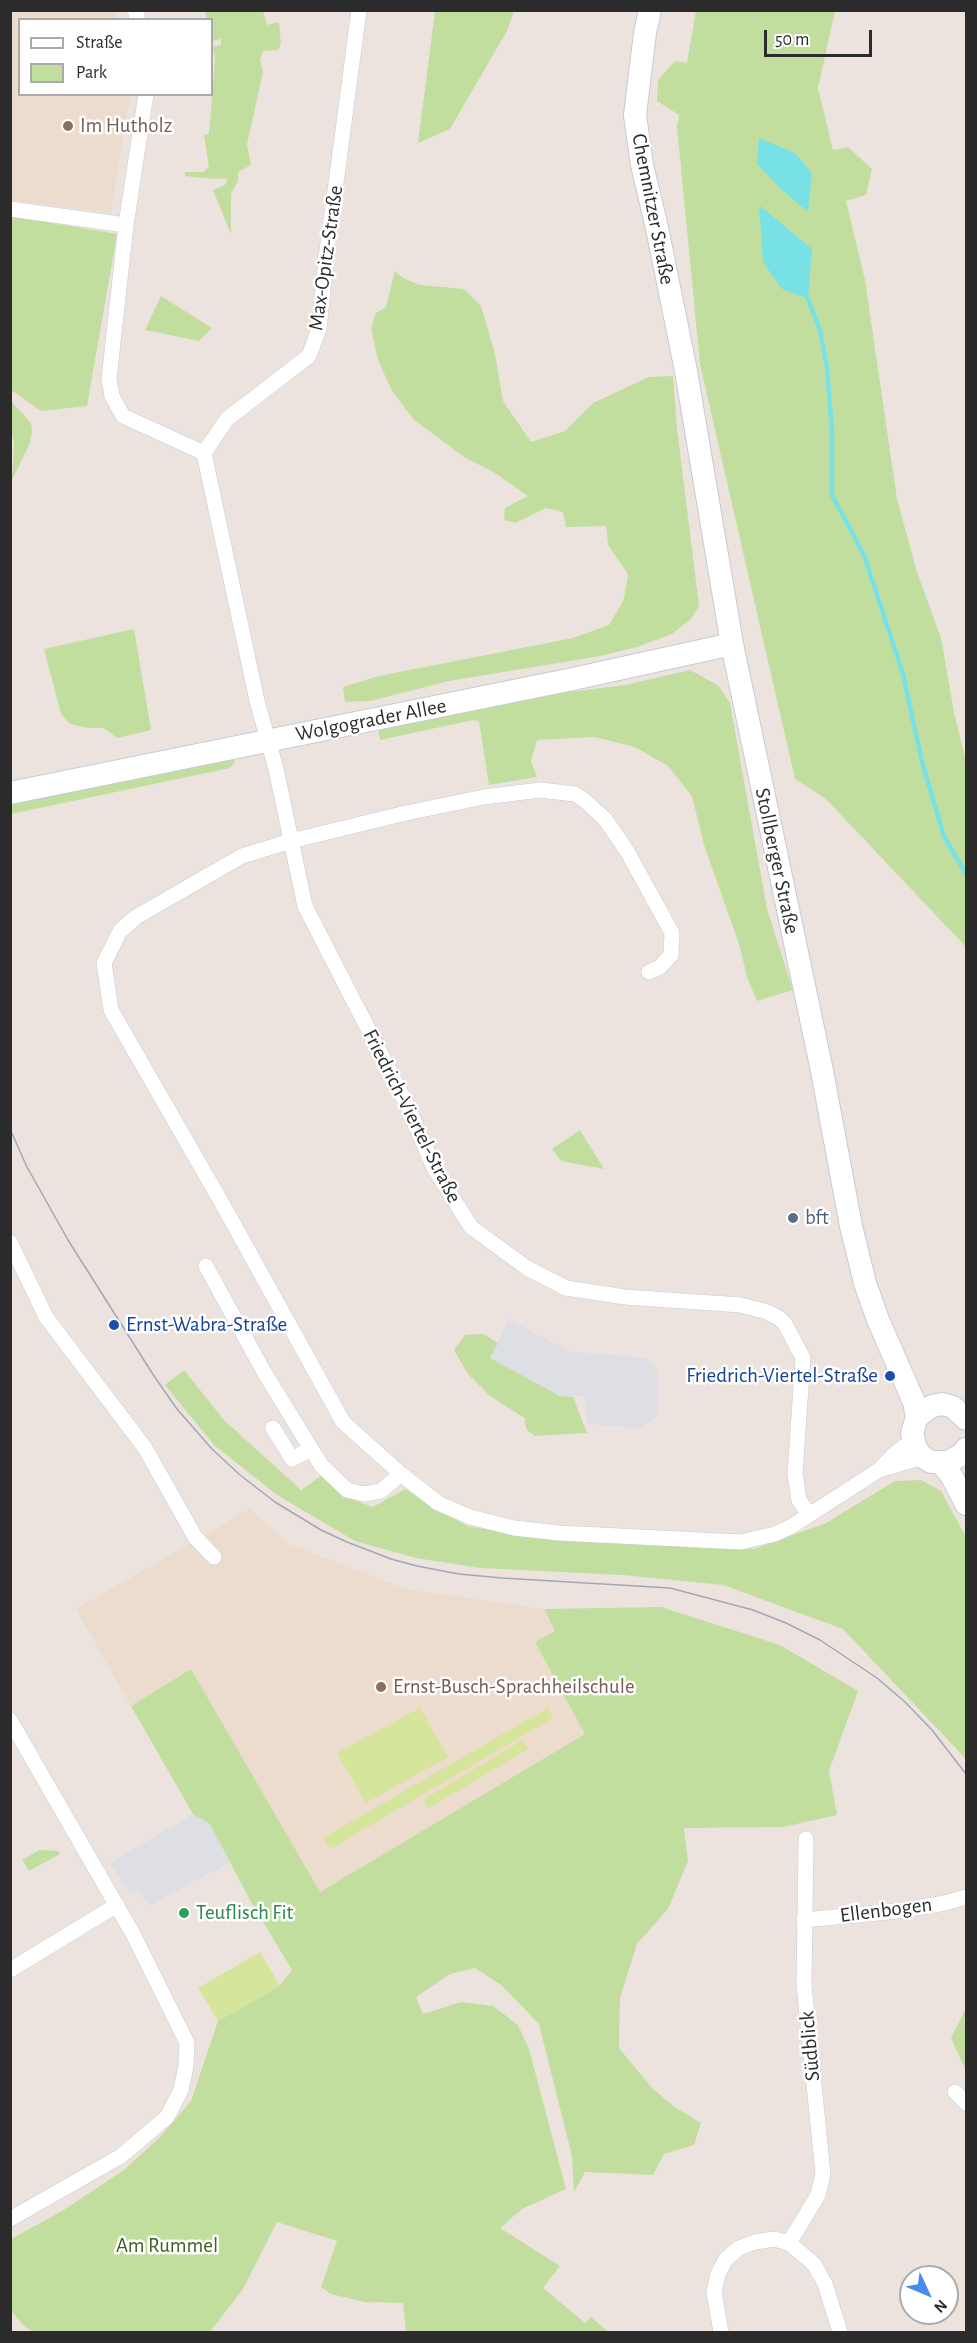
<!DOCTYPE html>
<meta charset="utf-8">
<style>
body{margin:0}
#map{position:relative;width:977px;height:2343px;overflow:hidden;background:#ece3de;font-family:"Alegreya Sans",sans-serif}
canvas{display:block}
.frame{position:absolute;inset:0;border:12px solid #2b2b2b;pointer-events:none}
.legend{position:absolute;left:18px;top:18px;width:195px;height:78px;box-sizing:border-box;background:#fff;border:2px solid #aaa;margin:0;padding:8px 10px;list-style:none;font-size:18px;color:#2b2b2b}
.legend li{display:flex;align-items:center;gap:12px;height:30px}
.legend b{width:30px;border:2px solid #aaa}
.north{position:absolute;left:899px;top:2265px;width:60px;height:60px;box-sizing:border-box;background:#fff;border:2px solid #aaa;border-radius:50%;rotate:134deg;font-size:16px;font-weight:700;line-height:24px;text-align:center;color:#2b2b2b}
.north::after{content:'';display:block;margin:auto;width:21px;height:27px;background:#498bed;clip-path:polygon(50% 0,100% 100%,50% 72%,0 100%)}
.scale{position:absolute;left:764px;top:30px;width:108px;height:27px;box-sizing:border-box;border:3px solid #2b2b2b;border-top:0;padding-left:8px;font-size:18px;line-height:21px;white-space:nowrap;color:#2b2b2b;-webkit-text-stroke:4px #fff;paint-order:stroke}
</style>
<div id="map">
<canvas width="977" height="2343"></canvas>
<div class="frame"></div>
<ul class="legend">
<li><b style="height:8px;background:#fff"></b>Straße</li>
<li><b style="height:16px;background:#c2de9e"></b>Park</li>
</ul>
<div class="north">N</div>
<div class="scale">50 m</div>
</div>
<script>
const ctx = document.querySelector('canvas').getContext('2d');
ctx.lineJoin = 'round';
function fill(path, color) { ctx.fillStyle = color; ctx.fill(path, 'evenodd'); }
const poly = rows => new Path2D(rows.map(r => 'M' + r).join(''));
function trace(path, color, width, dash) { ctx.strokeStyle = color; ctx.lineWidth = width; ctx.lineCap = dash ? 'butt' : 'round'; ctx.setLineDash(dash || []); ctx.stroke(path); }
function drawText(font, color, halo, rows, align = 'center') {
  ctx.font = font + ' "Alegreya Sans",sans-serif'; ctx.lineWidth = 5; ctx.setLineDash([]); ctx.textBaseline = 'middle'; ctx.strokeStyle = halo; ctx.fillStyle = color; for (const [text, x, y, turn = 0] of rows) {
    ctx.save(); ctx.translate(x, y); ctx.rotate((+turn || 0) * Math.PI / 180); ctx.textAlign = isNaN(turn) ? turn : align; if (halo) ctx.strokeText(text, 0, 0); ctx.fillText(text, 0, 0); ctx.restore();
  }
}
const industrial = poly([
 [509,1319,568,1351,646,1358,658,1372,657,1416,640,1428,587,1424,585,1396,560,1396,490,1358],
 [193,1814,210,1824,230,1862,149,1906,139,1890,130,1895,110,1863]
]);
const education = poly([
 [11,11,113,11,116,19,20,20,20,94,130,95,111,213,11,200],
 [250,1509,289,1544,406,1589,544,1609,555,1632,535,1642,586,1734,320,1893,191,1669,131,1706,76,1609]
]);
const green = poly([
 [205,11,263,11,267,25,279,22,281,44,278,50,263,51,260,60,263,72,247,144,251,165,238,172,238,181,231,194,231,234,213,190,225,185,227,181,226,178,215,179,185,176,185,172,203,172,209,167,204,135,209,134,215,58,213,47,221,45,221,39,212,41,212,20,207,19],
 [435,11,514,11,507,31,450,129,418,143],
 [696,11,835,11,818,88,833,150,848,147,872,169,866,195,846,201,865,280,897,499,917,572,941,638,954,712,966,761,966,947,826,799,795,779,700,364,677,127,679,115,657,101,658,80,675,61,687,63],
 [10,216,117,234,87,406,41,411,11,390],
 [395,271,403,278,420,285,464,289,481,306,495,354,503,401,531,442,565,431,593,403,649,377,673,376,677,428,699,606,691,619,672,634,637,647,600,656,449,681,370,701,345,702,343,687,379,676,573,638,609,625,624,599,628,574,608,545,606,526,566,527,563,512,546,508,516,523,504,520,505,508,528,496,495,473,464,457,413,419,391,389,378,360,371,328,376,313,386,307],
 [161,296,212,328,199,341,145,330],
 [11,401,31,423,32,433,30,443,12,480,14,444,11,428],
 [134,629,151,730,117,738,104,728,88,728,70,724,61,714,44,649],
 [690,670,719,686,730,703,767,909,793,990,757,1001,747,977,740,947,704,845,692,796,668,766,635,747,594,737,537,740,531,761,537,777,489,785,479,721,473,720,380,740,378,726,537,696,625,685],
 [234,757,235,761,230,768,11,814,10,803],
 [580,1130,604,1169,561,1161,552,1149],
 [483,1334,498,1343,490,1358,560,1396,573,1397,587,1433,535,1436,527,1430,524,1422,526,1419,490,1396,468,1374,454,1350,465,1335],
 [184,1370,224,1420,301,1490,321,1476,348,1498,373,1507,405,1489,467,1526,507,1533,754,1549,826,1523,895,1481,921,1480,941,1491,966,1537,966,1759,843,1629,723,1585,623,1575,480,1568,416,1558,355,1541,277,1495,214,1445,165,1385],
 [661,1607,780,1645,858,1691,829,1771,837,1815,783,1827,684,1828,688,1861,668,1909,637,1944,620,1998,619,2048,652,2088,673,2106,701,2123,694,2145,664,2154,653,2175,585,2172,574,2192,572,2156,539,2024,501,1985,475,1968,450,1974,416,1997,423,2014,461,2002,493,2006,518,2025,529,2049,566,2189,522,2209,500,2228,560,2266,543,2288,585,2323,591,2317,608,2332,406,2332,403,2303,365,2302,331,2294,321,2287,337,2241,277,2222,243,2289,210,2332,33,2332,24,2326,11,2311,11,2239,62,2211,124,2170,159,2138,191,2101,218,2021,279,1986,292,1970,251,1902,210,1824,193,1814,131,1706,191,1669,320,1892,585,1734,535,1642,555,1631,544,1609],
 [39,1850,58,1851,60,1854,29,1871,22,1860],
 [965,2010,966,2010,966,2071,951,2038]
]);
const pitch = poly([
 [420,1708,448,1757,366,1803,337,1753],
 [548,1708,553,1718,330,1849,323,1838],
 [523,1740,528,1749,429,1808,423,1800],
 [260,1952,280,1986,218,2021,198,1988]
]);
const water = poly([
 [759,138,795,153,812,173,808,212,782,190,757,164],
 [759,205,812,249,808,299,782,289,763,262]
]);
const stream = poly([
 [808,299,820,330,827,368,832,430,832,495,864,555,903,674,922,762,944,836,966,874]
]);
const street = poly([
 [135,10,138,20],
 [359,10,326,258,319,329,309,356,227,419,204,453,257,701,276,769,305,906,407,1105,434,1168,471,1227,527,1268,566,1288,625,1297,741,1305,767,1312,779,1318,785,1324,803,1358,795,1474,799,1500,809,1515],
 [146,94,126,225,109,379,112,396,123,416,204,453],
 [10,209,126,225],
 [649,972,660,967,671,955,672,933,627,851,605,819,584,800,575,794,540,790,484,797,406,813,291,841,242,856,136,917,120,931,104,963,111,1010,223,1205,343,1422,401,1474,438,1503,470,1517,514,1528,559,1533,741,1542,775,1534,792,1526,879,1470,893,1455,913,1440],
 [10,1242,46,1317,145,1448,195,1537,214,1557],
 [206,1266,264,1372,321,1465,347,1490,364,1494,381,1491,401,1474],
 [273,1428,292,1459,311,1449],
 [879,1470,923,1457],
 [10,1720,133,1934,187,2043,186,2066,181,2090,167,2117,121,2156,10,2219],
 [804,1920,898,1911,945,1903,966,1897],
 [10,1970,117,1905],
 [955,2092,966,2103],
 [789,2243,818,2195,823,2174,804,1985,806,1839],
 [721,2332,714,2292,718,2274,726,2259,739,2248,755,2242,774,2239,789,2243,814,2264,825,2284,840,2332]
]);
const secondary = poly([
 [650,10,645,33,635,115,642,165,657,228,686,371,732,644,822,1071,851,1226,865,1283,878,1320,914,1402,917,1417],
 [10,793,573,679,732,644],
 [966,1419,953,1407,942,1404,932,1406,917,1417,912,1433,916,1449,923,1457,931,1462,948,1462,961,1455,966,1449],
 [941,1463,951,1475,966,1504]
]);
const tram = poly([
 [10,1129,27,1167,68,1240,154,1376,177,1409,212,1449,240,1475,275,1502,321,1530,347,1542,391,1559,417,1566,459,1574,502,1578,670,1588,753,1610,786,1623,820,1640,877,1678,905,1702,932,1730,966,1774]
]);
const markers = [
 [68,126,6,"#8d6e63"],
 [793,1218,6,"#5c6f8a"],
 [114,1325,6,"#1a4fb4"],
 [890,1376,6,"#1a4fb4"],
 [381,1687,6,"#8d6e63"],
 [184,1913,6,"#2e9e5b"]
];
const educationNames = [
 ["Im Hutholz",80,126],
 ["Ernst-Busch-Sprachheilschule",393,1687]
];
const streetNames = [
 ["Chemnitzer Straße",653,209,79],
 ["Max-Opitz-Straße",326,258,-82],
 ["Wolgograder Allee",371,720,-11],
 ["Stollberger Straße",777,861,78],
 ["Friedrich-Viertel-Straße",412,1116,63],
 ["Ellenbogen",886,1910,-7],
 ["Südblick",810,2046,-95]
];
const serviceNames = [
 ["bft",805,1218]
];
const transitNames = [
 ["Ernst-Wabra-Straße",126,1325],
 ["Friedrich-Viertel-Straße",878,1376,"right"]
];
const leisureNames = [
 ["Teuflisch Fit",196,1913]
];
const parkNames = [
 ["Am Rummel",167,2246]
];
fill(industrial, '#dedee5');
fill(education, '#ecdcce');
fill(green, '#c2de9e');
fill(pitch, '#d5e59b');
fill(water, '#78e1e6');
trace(stream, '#78e1e6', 4.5);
trace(street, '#c6cbd3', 16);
trace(secondary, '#c6cbd3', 24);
trace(street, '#fff', 15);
trace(secondary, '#fff', 22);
trace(tram, '#a1a8b4', 1.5);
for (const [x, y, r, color] of markers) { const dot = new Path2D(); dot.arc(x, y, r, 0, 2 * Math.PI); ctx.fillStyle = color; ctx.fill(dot); trace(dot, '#fff', 2); }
drawText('21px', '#785e54', '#fff', educationNames, 'left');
drawText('21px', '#2b2b2b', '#fff', streetNames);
drawText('21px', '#4e5e75', '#fff', serviceNames, 'left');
drawText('21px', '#164399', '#fff', transitNames, 'left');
drawText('21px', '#27864d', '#fff', leisureNames, 'left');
drawText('21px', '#3c631f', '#fff', parkNames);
</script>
